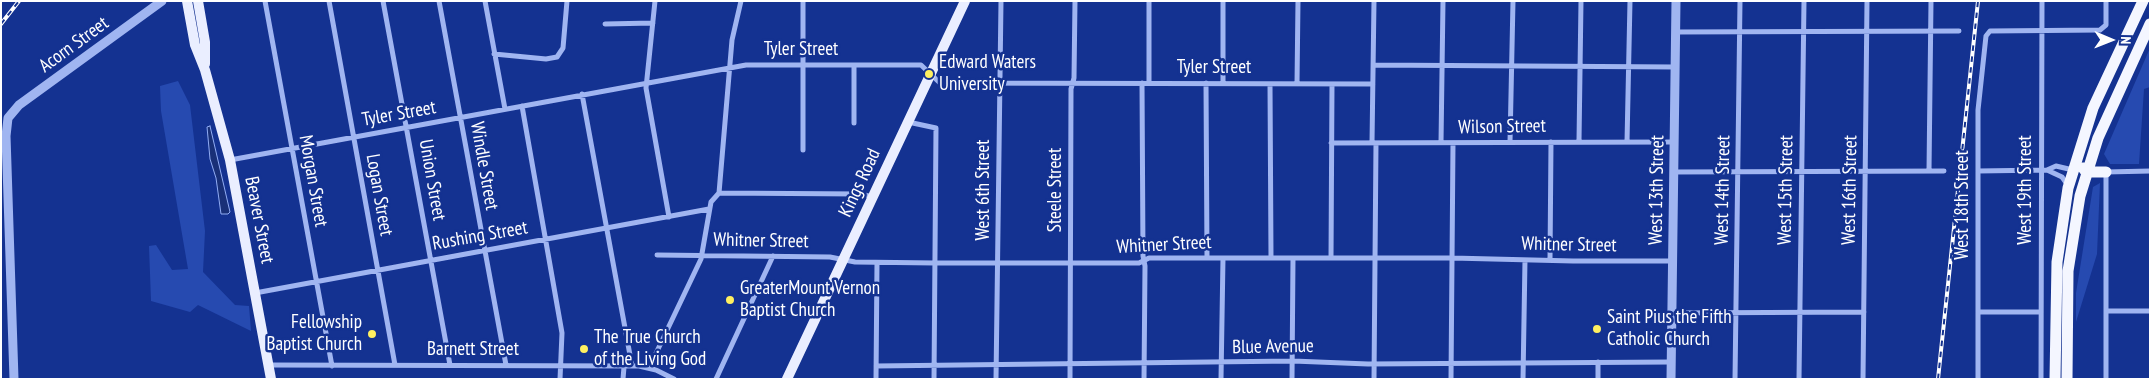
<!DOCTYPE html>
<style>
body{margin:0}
#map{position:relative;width:2151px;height:380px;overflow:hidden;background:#143291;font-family:"PT Sans Narrow",sans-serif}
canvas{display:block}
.frame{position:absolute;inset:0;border:2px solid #fff;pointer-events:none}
.north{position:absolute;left:2086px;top:15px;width:50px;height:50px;-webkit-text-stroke:4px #143291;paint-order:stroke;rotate:91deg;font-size:14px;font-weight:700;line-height:20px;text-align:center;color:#fff}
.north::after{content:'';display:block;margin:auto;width:18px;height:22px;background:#fff;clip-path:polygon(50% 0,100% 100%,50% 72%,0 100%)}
</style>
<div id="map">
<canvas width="2151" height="380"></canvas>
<div class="frame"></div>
<div class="north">N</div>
</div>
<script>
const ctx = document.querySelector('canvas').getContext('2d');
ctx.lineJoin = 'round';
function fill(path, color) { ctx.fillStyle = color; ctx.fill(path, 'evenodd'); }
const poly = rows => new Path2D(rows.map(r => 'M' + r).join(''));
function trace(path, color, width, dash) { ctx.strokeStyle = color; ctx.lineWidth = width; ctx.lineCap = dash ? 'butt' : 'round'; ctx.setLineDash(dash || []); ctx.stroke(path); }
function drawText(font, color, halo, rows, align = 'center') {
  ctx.font = font + ' "PT Sans Narrow",sans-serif'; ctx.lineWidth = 5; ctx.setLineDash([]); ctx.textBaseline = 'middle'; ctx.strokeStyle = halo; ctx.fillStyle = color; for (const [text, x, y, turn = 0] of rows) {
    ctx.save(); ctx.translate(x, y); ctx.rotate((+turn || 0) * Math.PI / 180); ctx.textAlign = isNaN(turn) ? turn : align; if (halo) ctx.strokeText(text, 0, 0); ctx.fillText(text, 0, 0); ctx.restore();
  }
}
const green = poly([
 [2150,48,2150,87,2144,89,2139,164,2110,164,2104,154],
 [178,81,190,105,205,231,203,272,235,305,249,306,251,331,198,305,190,312,151,301,149,246,156,245,172,270,188,269,161,111,160,86],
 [2100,183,2097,254,2076,322,2076,293,2093,187]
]);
const water = poly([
 [210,126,230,212,228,214,221,214,216,178,210,159,207,127,210,126]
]);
const minor = poly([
 [265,1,332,366],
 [329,1,395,365],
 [383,1,450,365],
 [439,1,506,365],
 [485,1,505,109],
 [655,1,646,88,669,217],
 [803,1,803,150],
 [605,24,653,23],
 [1676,32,1959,31],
 [494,54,546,59,557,57,563,48,567,1],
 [854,65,854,123],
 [1373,65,1675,67],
 [1142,83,1143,256,1145,266,1144,379],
 [1149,83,1149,1],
 [1206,83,1207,258],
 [1223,83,1223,1],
 [1270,84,1271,257],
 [1297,84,1298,1],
 [582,94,632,366],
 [522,106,562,333,560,379],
 [908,122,936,128,934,379],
 [1579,141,1581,1],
 [1510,142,1513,1],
 [1627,142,1630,1],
 [1331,143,1674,142],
 [1372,143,1374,1],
 [1441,143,1443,1],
 [230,160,746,65,921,65,940,83,1373,84],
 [2047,170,2056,166,2073,170],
 [1929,171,1931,1],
 [1978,171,2047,170,2062,177,2067,184],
 [1673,172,1944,171],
 [719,193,860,194,873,197],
 [657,255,830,257,855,262,935,263,1139,263,1149,258,1452,258,1573,261,1672,261],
 [1331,258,1332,84],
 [1550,260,1551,142],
 [255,293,709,209],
 [2106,311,2150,311],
 [1978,312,2041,312],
 [1672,313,1864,312],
 [269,365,639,366,656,370,674,379],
 [876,366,1293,361,1368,364,1671,362],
 [649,368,701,259,711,202,719,193,732,40,741,1],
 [623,379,624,367],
 [716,379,773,256],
 [876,379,877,263],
 [996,379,1001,1],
 [1070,379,1071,89,1074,78,1075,1],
 [1221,379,1223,258],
 [1292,379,1293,258],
 [1374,379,1376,143],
 [1451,379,1453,143],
 [1523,379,1525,260],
 [1598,379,1598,362],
 [1735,379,1740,1],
 [1799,379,1804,1],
 [1863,379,1867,1],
 [1978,379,1978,110,1986,36,1990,31,2100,30,2106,25,2106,1],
 [2041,379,2042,1],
 [2106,379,2106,172,2150,171]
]);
const tertiary = poly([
 [14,379,6,136,8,118,19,105,162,1],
 [1671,379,1676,1]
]);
const primary = poly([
 [187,1,195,45,205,70,230,160,271,379],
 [198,1,205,42,205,64],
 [787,379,965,1]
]);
const trunk = poly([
 [2083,168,2086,172,2106,172],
 [2055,379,2057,262,2068,188,2093,108,2143,1],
 [2067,379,2068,271,2080,196,2098,138,2150,24]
]);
const rail = poly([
 [1,24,19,1],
 [1938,379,1978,1]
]);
const markers = [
 [929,74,5,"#fff060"],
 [730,300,5,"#fff060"],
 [1597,329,5,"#fff060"],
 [372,334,5,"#fff060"],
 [584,349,5,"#fff060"]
];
const streetNames = [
 ["Acorn Street",74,45,-36],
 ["Tyler Street",801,50],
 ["Tyler Street",1214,68],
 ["Tyler Street",399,114,-10],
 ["Wilson Street",1502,127,-1],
 ["Windle Street",484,166,80],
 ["Union Street",432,180,80],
 ["Morgan Street",313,181,80],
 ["Kings Road",860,183,-65],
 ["West 6th Street",984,190,-90],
 ["Steele Street",1056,190,-90],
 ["West 13th Street",1657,190,-89],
 ["West 14th Street",1723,190,-89],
 ["West 15th Street",1786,190,-89],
 ["West 16th Street",1850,190,-89],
 ["West 19th Street",2026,190,-90],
 ["Logan Street",379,195,80],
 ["West 18th Street",1963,205,-90],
 ["Beaver Street",259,220,79],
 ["Rushing Street",480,236,-10],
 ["Whitner Street",761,241,1],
 ["Whitner Street",1164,245,-3],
 ["Whitner Street",1569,245,1],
 ["Blue Avenue",1273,347,-1],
 ["Barnett Street",473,350]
];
const poiNames = [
 ["Edward Waters",939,63],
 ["University",939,85],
 ["GreaterMount Vernon",740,289],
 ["Baptist Church",740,311],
 ["Saint Pius the Fifth",1607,318],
 ["Catholic Church",1607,340],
 ["Fellowship",362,323,"right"],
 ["Baptist Church",362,345,"right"],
 ["The True Church",594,338],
 ["of the Living God",594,360]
];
fill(green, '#264ab0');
fill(water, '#193078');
trace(water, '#92adf4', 1);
trace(minor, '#a0b5f1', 5);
trace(tertiary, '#a0b5f1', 9);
trace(primary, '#eaeeff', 10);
trace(trunk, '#f4f6ff', 11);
trace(rail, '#fff', 4);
trace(rail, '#143291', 2, [5.5]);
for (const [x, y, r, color] of markers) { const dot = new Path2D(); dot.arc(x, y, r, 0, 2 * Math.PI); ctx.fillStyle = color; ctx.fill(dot); trace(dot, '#143291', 2); }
drawText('19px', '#fff', '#143291', streetNames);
drawText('19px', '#fff', '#143291', poiNames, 'left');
</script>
